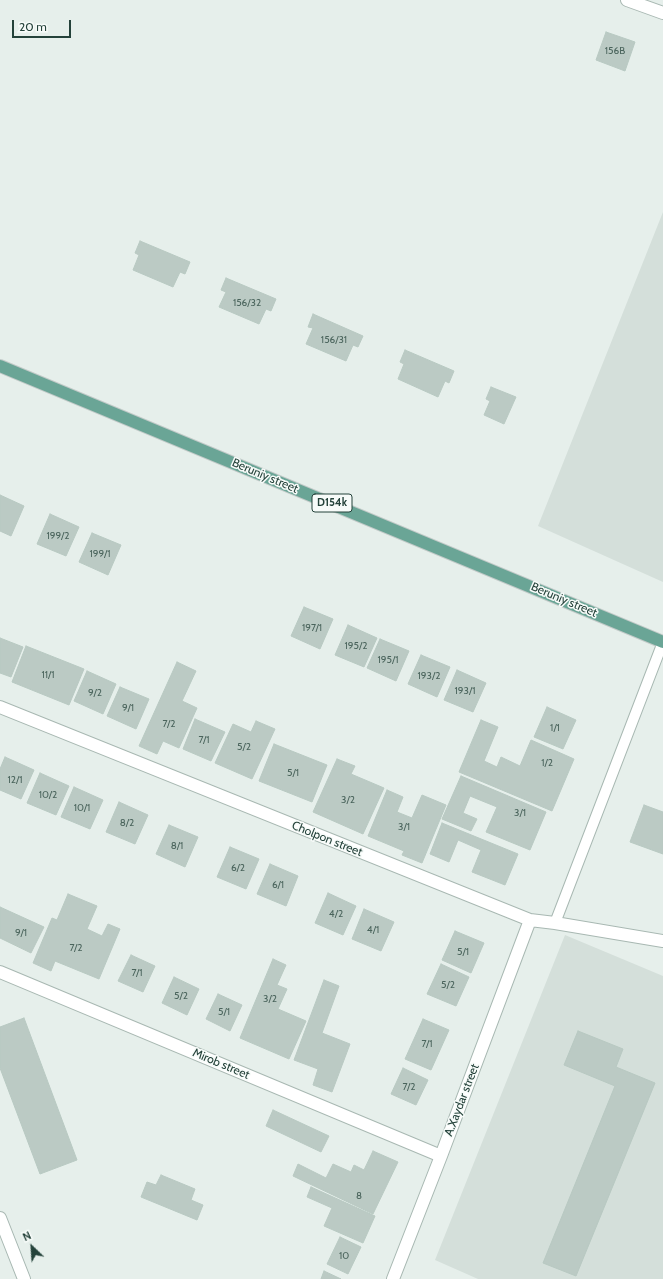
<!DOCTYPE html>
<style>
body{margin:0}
#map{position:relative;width:663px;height:1279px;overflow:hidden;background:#e6efeb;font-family:Cabin,sans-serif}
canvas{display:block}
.north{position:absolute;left:12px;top:1227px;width:40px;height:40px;-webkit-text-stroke:3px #f7fbf9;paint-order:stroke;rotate:335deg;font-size:11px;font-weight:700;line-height:16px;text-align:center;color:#24423a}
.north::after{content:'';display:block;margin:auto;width:14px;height:18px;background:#24423a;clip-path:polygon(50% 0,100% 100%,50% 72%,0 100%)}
.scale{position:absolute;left:12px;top:20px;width:59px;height:18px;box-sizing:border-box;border:2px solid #24423a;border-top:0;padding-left:5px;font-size:12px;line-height:14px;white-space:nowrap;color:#24423a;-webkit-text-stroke:3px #f7fbf9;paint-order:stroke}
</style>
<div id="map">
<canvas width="663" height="1279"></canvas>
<div class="north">N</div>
<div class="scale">20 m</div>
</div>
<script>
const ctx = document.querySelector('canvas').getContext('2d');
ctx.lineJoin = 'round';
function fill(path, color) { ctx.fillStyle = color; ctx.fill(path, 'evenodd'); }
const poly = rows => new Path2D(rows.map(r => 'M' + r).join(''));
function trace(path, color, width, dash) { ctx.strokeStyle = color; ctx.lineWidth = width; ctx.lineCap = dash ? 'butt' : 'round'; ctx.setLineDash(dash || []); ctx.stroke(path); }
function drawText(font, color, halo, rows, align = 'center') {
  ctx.font = font + ' Cabin,sans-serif'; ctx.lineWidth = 3; ctx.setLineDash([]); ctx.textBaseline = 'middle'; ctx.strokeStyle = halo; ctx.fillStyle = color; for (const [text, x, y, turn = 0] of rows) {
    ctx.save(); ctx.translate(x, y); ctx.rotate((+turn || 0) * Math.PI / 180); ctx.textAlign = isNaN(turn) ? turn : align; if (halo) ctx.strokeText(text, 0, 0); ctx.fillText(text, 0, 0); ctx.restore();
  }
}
const built = poly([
 [663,212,663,582,538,526],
 [565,935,663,976,663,1279,478,1279,435,1260]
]);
const building = poly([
 [606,32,635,42,625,71,596,60,606,32],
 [140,241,190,262,185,274,180,272,173,287,133,270,139,255,135,253,140,241],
 [226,278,276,299,271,311,266,309,259,324,219,307,226,292,221,290,226,278],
 [313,314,363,336,358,347,353,345,346,361,306,344,313,328,308,327,313,314],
 [405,350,454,371,449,383,445,381,438,397,398,379,404,364,400,362,405,350],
 [491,387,516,397,504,424,484,415,490,401,486,399,491,387],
 [0,495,24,506,11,536,0,531,0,495],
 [50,514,79,527,66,556,37,544,50,514],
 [92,533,121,545,108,575,79,562,92,533],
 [304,607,333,619,320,649,291,636,304,607],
 [348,625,377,638,364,667,335,655,348,625],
 [0,638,23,647,11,677,0,673,0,638],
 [380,639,409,651,396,681,367,668,380,639],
 [26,646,84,669,69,705,12,682,26,646],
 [421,655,450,667,437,697,408,684,421,655],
 [177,662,196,671,182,701,197,708,179,748,163,741,157,754,139,746,177,662],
 [457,670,486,683,473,712,444,700,457,670],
 [87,671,116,684,103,714,74,701,87,671],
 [120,687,149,699,136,729,107,716,120,687],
 [547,707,576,720,563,749,534,737,547,707],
 [195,719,225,732,211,761,183,749,195,719],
 [481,720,498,727,484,761,497,767,501,757,520,766,531,740,574,759,552,811,459,772,481,720],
 [256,721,275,729,252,779,215,763,233,724,251,732,256,721],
 [274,744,327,765,312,802,259,781,274,744],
 [5,757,34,770,21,799,0,790,0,769,5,757],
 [337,759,355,766,351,774,384,788,363,834,313,812,337,759],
 [40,773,69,786,56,815,27,803,40,773],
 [461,776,546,812,530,850,486,832,497,807,470,796,463,813,477,819,471,831,442,819,461,776],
 [74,787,103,800,90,829,61,817,74,787],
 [387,790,403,797,397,812,412,818,422,795,446,805,422,863,402,855,404,851,368,836,387,790],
 [119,802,148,815,135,844,106,832,119,802],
 [644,805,663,812,663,854,630,842,644,805],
 [442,823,518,854,505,885,472,872,481,850,458,840,449,862,430,854,442,823],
 [169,825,198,837,185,867,156,854,169,825],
 [230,847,259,859,246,889,217,877,230,847],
 [270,864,298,876,286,906,257,894,270,864],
 [328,893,356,906,343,935,315,923,328,893],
 [68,894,97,906,87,929,102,936,108,924,120,929,99,979,55,961,51,971,33,963,52,918,57,920,68,894],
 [0,907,44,927,31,953,0,938,0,907],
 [364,909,394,922,381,951,352,939,364,909],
 [455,931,484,943,471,973,442,960,455,931],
 [131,955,155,966,143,992,118,981,131,955],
 [273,959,286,965,277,985,287,989,278,1009,306,1021,289,1059,240,1038,273,959],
 [441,964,469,977,456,1006,427,994,441,964],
 [174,977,199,989,187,1015,162,1003,174,977],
 [324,980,339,986,322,1033,350,1044,332,1092,313,1085,318,1069,294,1060,324,980],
 [218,994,242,1005,230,1031,206,1019,218,994],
 [24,1018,77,1160,40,1174,0,1068,0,1027,24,1018],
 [423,1019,449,1030,431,1070,405,1059,423,1019],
 [578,1031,623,1049,616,1067,655,1083,576,1276,543,1263,615,1086,564,1065,578,1031],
 [403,1068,428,1080,416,1105,391,1094,403,1068],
 [273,1110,329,1136,321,1152,266,1126,273,1110],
 [373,1151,398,1162,373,1214,293,1176,298,1164,326,1178,333,1164,351,1172,354,1165,364,1170,373,1151],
 [161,1175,195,1189,191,1200,203,1205,197,1220,141,1197,147,1182,156,1185,161,1175],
 [311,1187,375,1216,363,1243,324,1226,332,1208,307,1197,311,1187],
 [340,1237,361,1247,348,1274,327,1264,340,1237],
 [324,1271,341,1279,321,1279,324,1271]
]);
const service = poly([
 [555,923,663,642]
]);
const minor = poly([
 [627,0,663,13],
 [0,707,530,920,555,923,663,941],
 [0,972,441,1156],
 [393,1279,441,1156,530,920]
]);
const tertiary = poly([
 [0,1218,24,1279]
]);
const primary = poly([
 [0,366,663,642]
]);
const numberNames = [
 ["156B",615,51],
 ["156/32",247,303],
 ["156/31",334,340],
 ["199/2",58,536],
 ["199/1",100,554],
 ["197/1",312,628],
 ["195/2",356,646],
 ["195/1",388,660],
 ["11/1",48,675],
 ["193/2",429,676],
 ["193/1",465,691],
 ["9/2",95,693],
 ["9/1",128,708],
 ["7/2",169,724],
 ["1/1",555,728],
 ["7/1",204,740],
 ["5/2",244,747],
 ["1/2",547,763],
 ["5/1",293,773],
 ["12/1",15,780],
 ["10/2",48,795],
 ["3/2",348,800],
 ["10/1",82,808],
 ["3/1",520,813],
 ["8/2",127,823],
 ["3/1",404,827],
 ["8/1",177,846],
 ["6/2",238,868],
 ["6/1",278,885],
 ["4/2",336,914],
 ["4/1",373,930],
 ["9/1",21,933],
 ["7/2",76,948],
 ["5/1",463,952],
 ["7/1",137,973],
 ["5/2",448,985],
 ["5/2",181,996],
 ["3/2",270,999],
 ["5/1",224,1012],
 ["7/1",427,1044],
 ["7/2",409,1087],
 ["8",359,1196],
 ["10",344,1256]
];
const shields = [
 [332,503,40]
];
const shieldNames = [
 ["D154k",332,503]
];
const streetNames = [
 ["Beruniy street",265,476,23],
 ["Beruniy street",564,600,23],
 ["Cholpon street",327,839,22],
 ["Mirob street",221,1064,23],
 ["A.Xaydar street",462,1100,-69]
];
fill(built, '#d4dfda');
fill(building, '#bbcac4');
trace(building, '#b8c9c2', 1);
trace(service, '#a8b8b2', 12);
trace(minor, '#a8b8b2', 14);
trace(tertiary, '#a8b8b2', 14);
trace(primary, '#c2cac8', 14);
trace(service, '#fff', 10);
trace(minor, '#fff', 12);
trace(tertiary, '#fff', 12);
trace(primary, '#6aa596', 12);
drawText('10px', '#4a645c', null, numberNames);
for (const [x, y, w] of shields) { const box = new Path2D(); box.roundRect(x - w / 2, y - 9, w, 18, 3); ctx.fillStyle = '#f7fbf9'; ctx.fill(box); trace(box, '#24423a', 1); }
drawText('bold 11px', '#24423a', null, shieldNames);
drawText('12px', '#24423a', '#f7fbf9', streetNames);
</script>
